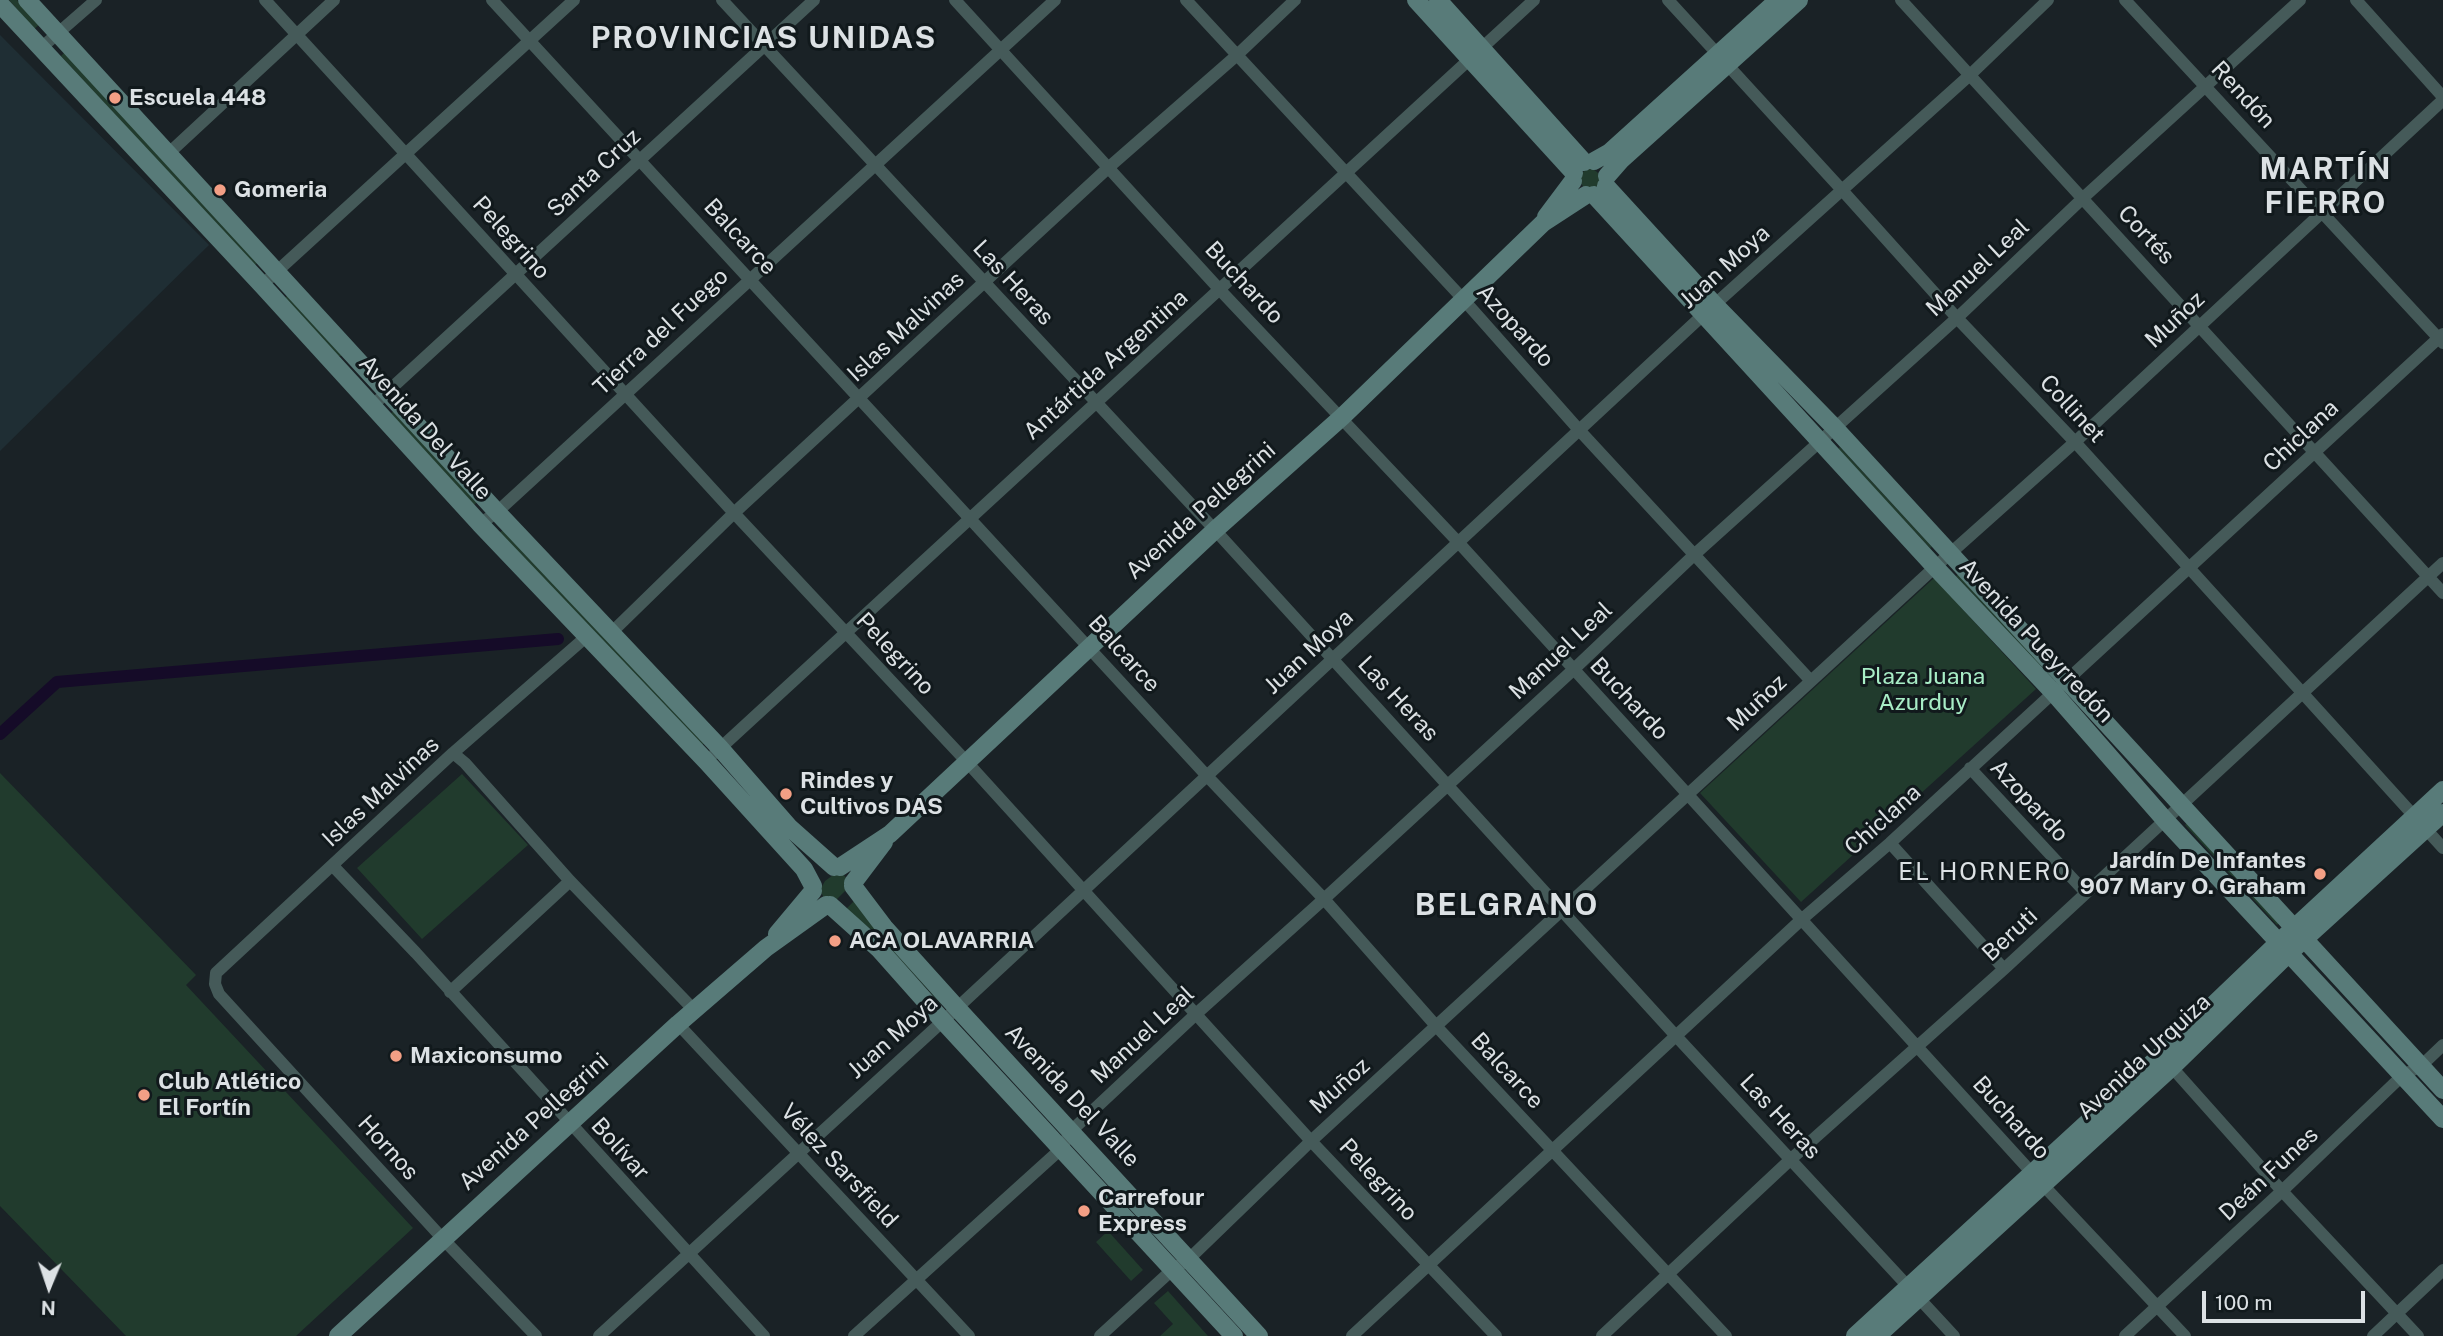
<!DOCTYPE html>
<meta charset="utf-8">
<style>
body{margin:0}
#map{position:relative;width:2443px;height:1336px;overflow:hidden;background:#1a2226;font-family:"Public Sans",sans-serif}
canvas{display:block}
.north{position:absolute;left:14px;top:1252px;width:70px;height:70px;-webkit-text-stroke:5px #11191c;paint-order:stroke;rotate:182deg;font-size:19px;font-weight:700;line-height:28px;text-align:center;color:#dce1e4}
.north::after{content:'';display:block;margin:auto;width:24px;height:32px;background:#dce1e4;clip-path:polygon(50% 0,100% 100%,50% 72%,0 100%)}
.scale{position:absolute;left:2202px;top:1291px;width:163px;height:32px;box-sizing:border-box;border:4px solid #dce1e4;border-top:0;padding-left:9px;font-size:21px;line-height:24px;white-space:nowrap;color:#dce1e4;-webkit-text-stroke:5px #11191c;paint-order:stroke}
</style>
<div id="map">
<canvas width="2443" height="1336"></canvas>
<div class="north">N</div>
<div class="scale">100 m</div>
</div>
<script>
const ctx = document.querySelector('canvas').getContext('2d');
ctx.lineJoin = 'round';
function fill(path, color) { ctx.fillStyle = color; ctx.fill(path, 'evenodd'); }
const poly = rows => new Path2D(rows.map(r => 'M' + r).join(''));
function trace(path, color, width, dash) { ctx.strokeStyle = color; ctx.lineWidth = width; ctx.lineCap = dash ? 'butt' : 'round'; ctx.setLineDash(dash || []); ctx.stroke(path); }
function drawText(font, color, halo, rows, align = 'center') {
  ctx.font = font + ' "Public Sans",sans-serif'; ctx.lineWidth = 6; ctx.setLineDash([]); ctx.textBaseline = 'middle'; ctx.strokeStyle = halo; ctx.fillStyle = color; for (const [text, x, y, turn = 0] of rows) {
    ctx.save(); ctx.translate(x, y); ctx.rotate((+turn || 0) * Math.PI / 180); ctx.textAlign = isNaN(turn) ? turn : align; if (halo) ctx.strokeText(text, 0, 0); ctx.fillText(text, 0, 0); ctx.restore();
  }
}
const built = poly([
 [0,35,209,245,0,451]
]);
const green = poly([
 [9,0,17,0,39,25,34,29],
 [65,52,258,262,254,266,61,56],
 '1580 179a10 10 0 1 1 20 0a10 10 0 1 1-20 0Z',
 [288,295,342,356,335,356,284,299],
 [395,410,478,501,474,505,390,414],
 [1840,447,1932,547,1930,548,1838,449],
 [504,529,706,742,701,746,499,533],
 [1959,574,2051,674,2049,676,1956,576],
 [1934,578,2036,689,1801,902,1700,793],
 [0,773,196,975,186,985,413,1228,296,1336,126,1336,0,1206],
 [462,774,528,845,422,939,357,868],
 [2187,823,2279,923,2277,925,2185,825],
 [833,875,844,875,847,879,848,888,837,899,833,900,824,898,820,890,825,881],
 [856,899,943,1002,941,1004,875,932,845,910],
 [1108,1231,1143,1270,1131,1281,1096,1242],
 [1168,1291,1208,1336,1160,1336,1173,1324,1154,1303]
]);
const canal = poly([
 [0,734,57,682,558,639]
]);
const minor = poly([
 [265,0,734,513,966,761,1311,1141,1496,1336],
 [492,0,1207,776,1324,899,1437,1027,1726,1336],
 [722,0,1215,530,1676,1036,1954,1336],
 [955,0,1220,290,1459,543,2043,1185,2185,1336],
 [1186,0,1463,299,1580,431,1811,681],
 [1668,0,1842,190,1957,318,2075,442,2443,848],
 [1901,0,2443,593],
 [2125,0,2443,343],
 [2356,0,2443,97],
 [41,48,96,0],
 [169,153,334,0],
 [262,285,574,0],
 [372,406,814,0],
 [480,524,497,512,1055,0],
 [612,632,734,513,1108,168,1236,56,1295,0],
 [453,753,465,763,570,881,694,1010],
 [715,753,1534,0],
 [1970,768,2086,893],
 [1890,843,2004,969],
 [333,866,416,953,764,1336],
 [450,992,570,881],
 [678,1024,969,1336],
 [2168,1063,2282,1191,2418,1336],
 [536,1336,443,1239,219,994,215,984,216,973,453,753,586,637],
 [599,1336,943,1021,1703,315,1971,74,2048,0],
 [854,1336,1062,1148,1070,1132,1196,1014,1324,899,1573,670,1695,554,1957,318,2083,198,2300,0],
 [1100,1336,1172,1270,1189,1259,1311,1141,1935,567,2075,442,2443,100],
 [1352,1336,1801,920,1890,843,2443,334],
 [1602,1336,1790,1160,2004,969,2443,563],
 [2125,1336,2282,1191,2403,1075,2421,1066,2443,1045],
 [2373,1336,2443,1270]
]);
const secondary = poly([
 [27,0,497,512,720,748,789,827,834,867],
 [1416,0,1574,173],
 [1438,0,1584,162],
 [0,4,262,285,480,524,706,761,804,869,813,886],
 [1594,161,1610,152,1778,0],
 [1607,176,1621,160,1799,0],
 [1606,186,1715,305,1834,427,2443,1090],
 [1594,195,1935,567,2053,692,2165,820,2443,1119],
 [1546,217,1573,181],
 [840,867,890,834,1215,530,1342,417,1543,223,1586,195],
 [853,883,884,842],
 [853,886,884,927,957,1008,1259,1336],
 [830,905,879,949,943,1021,1234,1336],
 [777,934,813,891],
 [338,1336,678,1024,766,948,826,905],
 [1855,1336,2160,1056,2279,942,2443,790],
 [1877,1336,2172,1067,2289,953,2443,813]
]);
const markers = [
 [115,98,7,"#f39f85"],
 [220,190,7,"#f39f85"],
 [786,794,7,"#f39f85"],
 [2320,874,7,"#f39f85"],
 [835,941,7,"#f39f85"],
 [396,1056,7,"#f39f85"],
 [144,1095,7,"#f39f85"],
 [1084,1211,7,"#f39f85"]
];
const streetNames = [
 ["Rendón",2243,95,47],
 ["Santa Cruz",594,173,-43],
 ["Cortés",2146,235,47],
 ["Balcarce",740,237,47],
 ["Pelegrino",511,238,48],
 ["Juan Moya",1725,267,-42],
 ["Manuel Leal",1978,268,-43],
 ["Las Heras",1013,283,47],
 ["Buchardo",1244,283,47],
 ["Muñoz",2175,320,-43],
 ["Azopardo",1515,326,48],
 ["Islas Malvinas",906,327,-43],
 ["Tierra del Fuego",661,332,-43],
 ["Antártida Argentina",1106,365,-42],
 ["Collinet",2072,409,47],
 ["Avenida Del Valle",425,428,48],
 ["Chiclana",2301,436,-43],
 ["Avenida Pellegrini",1201,511,-42],
 ["Avenida Pueyrredón",2036,641,47],
 ["Manuel Leal",1561,651,-43],
 ["Juan Moya",1309,652,-43],
 ["Pelegrino",895,654,47],
 ["Balcarce",1124,654,48],
 ["Las Heras",1398,699,47],
 ["Buchardo",1629,699,47],
 ["Muñoz",1757,703,-43],
 ["Islas Malvinas",381,792,-43],
 ["Azopardo",2029,801,47],
 ["Chiclana",1883,820,-42],
 ["Beruti",2010,935,-43],
 ["Manuel Leal",1143,1035,-43],
 ["Juan Moya",893,1037,-42],
 ["Avenida Urquiza",2144,1057,-43],
 ["Balcarce",1507,1071,47],
 ["Muñoz",1340,1086,-42],
 ["Avenida Del Valle",1072,1096,47],
 ["Las Heras",1780,1117,47],
 ["Buchardo",2011,1118,48],
 ["Avenida Pellegrini",534,1122,-42],
 ["Hornos",388,1148,48],
 ["Bolívar",620,1149,48],
 ["Vélez Sarsfield",839,1166,47],
 ["Deán Funes",2269,1174,-43],
 ["Pelegrino",1378,1180,47]
];
const poiNames = [
 ["Escuela 448",129,98],
 ["Gomeria",234,190],
 ["Rindes y",800,781],
 ["Cultivos DAS",800,807],
 ["Jardín De Infantes",2306,861,"right"],
 ["907 Mary O. Graham",2306,887,"right"],
 ["ACA OLAVARRIA",849,941],
 ["Maxiconsumo",410,1056],
 ["Club Atlético",158,1082],
 ["El Fortín",158,1108],
 ["Carrefour",1098,1198],
 ["Express",1098,1224]
];
const parkNames = [
 ["Plaza Juana",1923,677],
 ["Azurduy",1923,703]
];
const neighbourhoodNames = [
 ["EL HORNERO",1985,873]
];
const districtNames = [
 ["PROVINCIAS UNIDAS",764,39],
 ["MARTÍN",2326,170],
 ["FIERRO",2326,204],
 ["BELGRANO",1507,906]
];
fill(built, '#1f2e34');
fill(green, '#213b2d');
trace(canal, '#150b28', 12);
trace(minor, '#455a59', 12);
trace(secondary, '#587b79', 18);
for (const [x, y, r, color] of markers) { const dot = new Path2D(); dot.arc(x, y, r, 0, 2 * Math.PI); ctx.fillStyle = color; ctx.fill(dot); trace(dot, '#11191c', 2.5); }
drawText('23px', '#dce1e4', '#11191c', streetNames);
drawText('bold 23px', '#dce1e4', '#11191c', poiNames, 'left');
drawText('23px', '#a8edc6', '#11191c', parkNames);
ctx.letterSpacing = '2px';
drawText('24px', '#dce1e4', '#11191c', neighbourhoodNames);
ctx.letterSpacing = '0px';
ctx.letterSpacing = '2px';
drawText('bold 30px', '#dce1e4', '#11191c', districtNames);
ctx.letterSpacing = '0px';
</script>
